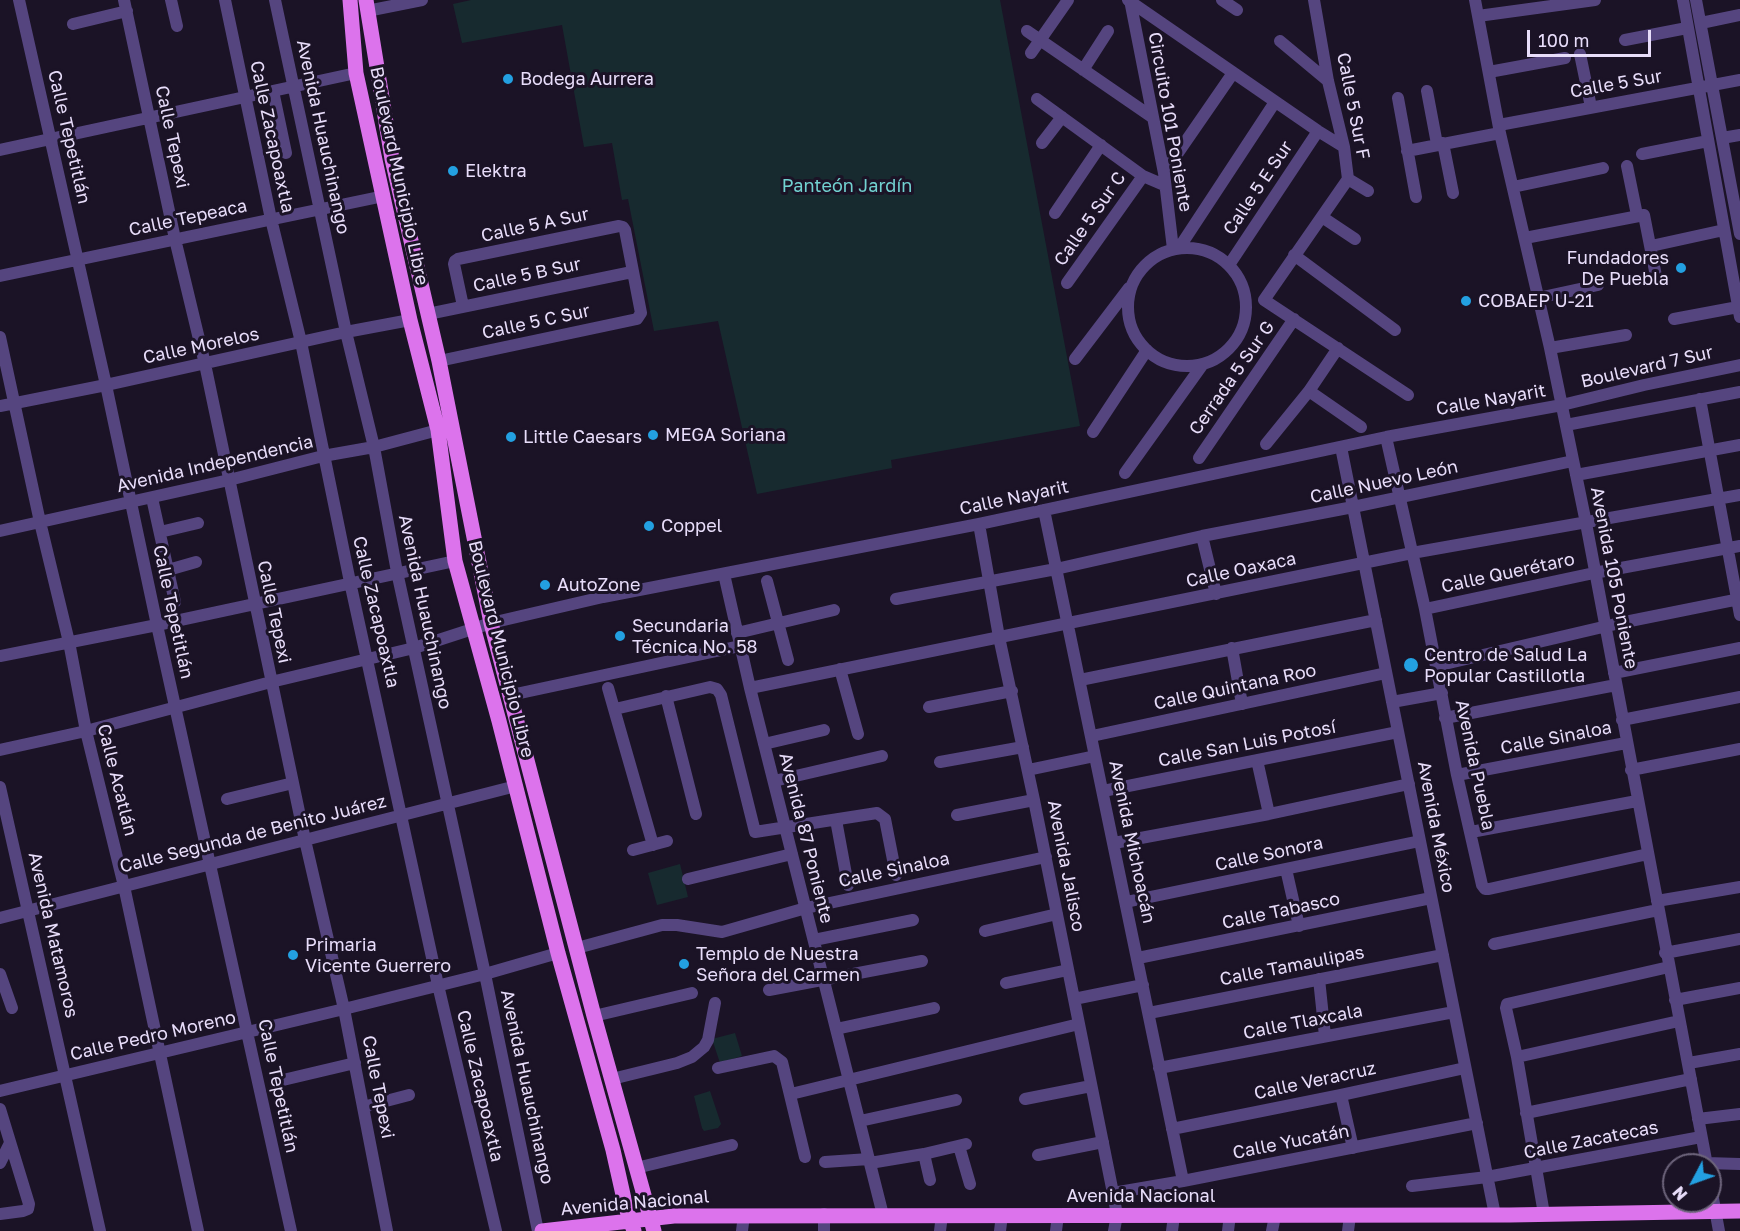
<!DOCTYPE html>
<meta charset="utf-8">
<style>
body{margin:0}
#map{position:relative;width:1740px;height:1231px;overflow:hidden;background:#1b1326;font-family:"Golos Text",sans-serif}
canvas{display:block}
.north{position:absolute;left:1662px;top:1153px;width:60px;height:60px;box-sizing:border-box;background:#1b1326;border:2px solid #6d647b;border-radius:50%;rotate:229deg;font-size:16px;font-weight:700;line-height:24px;text-align:center;color:#e8ddfa}
.north::after{content:'';display:block;margin:auto;width:21px;height:27px;background:#23a0e1;clip-path:polygon(50% 0,100% 100%,50% 72%,0 100%)}
.scale{position:absolute;left:1527px;top:30px;width:124px;height:27px;box-sizing:border-box;border:3px solid #e8ddfa;border-top:0;padding-left:8px;font-size:18px;line-height:21px;white-space:nowrap;color:#e8ddfa;-webkit-text-stroke:4px #1b1326;paint-order:stroke}
</style>
<div id="map">
<canvas width="1740" height="1231"></canvas>
<div class="north">N</div>
<div class="scale">100 m</div>
</div>
<script>
const ctx = document.querySelector('canvas').getContext('2d');
ctx.lineJoin = 'round';
function fill(path, color) { ctx.fillStyle = color; ctx.fill(path, 'evenodd'); }
const poly = rows => new Path2D(rows.map(r => 'M' + r).join(''));
function trace(path, color, width, dash) { ctx.strokeStyle = color; ctx.lineWidth = width; ctx.lineCap = dash ? 'butt' : 'round'; ctx.setLineDash(dash || []); ctx.stroke(path); }
function drawText(font, color, halo, rows, align = 'center') {
  ctx.font = font + ' "Golos Text",sans-serif'; ctx.lineWidth = 6; ctx.setLineDash([]); ctx.textBaseline = 'middle'; ctx.strokeStyle = halo; ctx.fillStyle = color; for (const [text, x, y, turn = 0] of rows) {
    ctx.save(); ctx.translate(x, y); ctx.rotate((+turn || 0) * Math.PI / 180); ctx.textAlign = isNaN(turn) ? turn : align; if (halo) ctx.strokeText(text, 0, 0); ctx.fillText(text, 0, 0); ctx.restore();
  }
}
const green = poly([
 [471,0,1000,0,1080,426,891,460,892,468,757,494,718,321,654,331,628,199,622,200,612,143,584,147,562,25,462,43,453,4],
 [680,864,688,897,657,905,648,873],
 [735,1033,742,1056,720,1063,712,1039],
 [710,1091,721,1124,718,1128,704,1131,702,1128,694,1096]
]);
const minor = poly([
 [19,0,106,385,157,625,291,1231],
 [124,0,175,239,205,364,305,840,344,1009,387,1231],
 [171,0,177,26],
 [225,0,271,219,301,342,350,582,438,985,496,1231],
 [275,0,346,332,374,447,397,572,485,974,538,1231],
 [1128,0,1318,131,1344,147],
 [1130,0,1164,173,1173,249],
 [1222,0,1237,10],
 [1475,0,1500,133,1550,348,1586,523,1707,1165],
 [1683,0,1740,317],
 [1696,0,1740,234],
 [367,11,422,0],
 [1478,16,1595,0],
 [1701,23,1740,15],
 [73,24,127,11],
 [1027,31,1152,117],
 [1625,40,1687,28],
 [1280,41,1328,81],
 [1031,53,1068,0],
 [1580,54,1591,107],
 [1083,70,1108,31],
 [1489,72,1565,58],
 [273,91,286,153],
 [1427,91,1437,144],
 [1398,98,1416,197],
 [1037,99,1143,176,1164,185],
 [1499,125,1740,80],
 [1722,138,1740,135],
 [1042,143,1062,117],
 [1443,143,1453,193],
 [0,150,356,73],
 [1407,151,1500,133],
 [1642,154,1708,141],
 [1627,166,1637,215],
 [1164,173,1233,73],
 [1348,179,1368,191],
 [1513,187,1603,168],
 [1055,213,1101,145],
 [1322,217,1355,239],
 [1525,238,1644,215,1656,276],
 [1651,246,1724,230],
 '1128 307a59 59 0 1 1 118 0a59 59 0 1 1-118 0Z',
 [1179,248,1275,102],
 [1294,255,1395,330],
 [1229,265,1318,131],
 [0,276,384,196],
 [1067,283,1143,176],
 [1538,298,1598,285],
 [1264,300,1348,179,1344,147,1328,81,1314,0],
 [1264,300,1408,395],
 [428,314,632,272],
 [1674,319,1738,307],
 [0,337,40,522,69,642,86,731,124,886,198,1231],
 [1550,348,1626,335],
 [1075,359,1129,288],
 [439,361,637,319,641,313,625,230,623,227,619,226,458,259,455,261,454,264,463,306],
 [1309,391,1361,427],
 [1700,399,1740,615],
 [0,406,106,385,346,332,410,320],
 [1566,425,1740,392],
 [1093,432,1147,350],
 [1386,437,1425,609,1457,775,1482,885,1485,889,1489,889,1648,854],
 [1266,444,1309,391,1338,348],
 [1341,447,1495,1215],
 [1199,458,1294,319],
 [1125,473,1203,364],
 [1576,475,1740,445],
 [152,498,175,602],
 [1044,510,1183,1181],
 [979,524,999,637,1034,800,1113,1193,1117,1215,1114,1231],
 [0,531,229,480,323,456,374,447,438,430],
 [160,532,198,523],
 [1202,536,1216,594],
 [168,570,196,562],
 [724,574,750,688,883,1215],
 [767,581,788,660],
 [896,599,1056,569,1202,536,1353,507,1573,461],
 [1425,609,1594,573,1740,546],
 [737,633,834,610],
 [1232,648,1242,704],
 [0,656,157,625,455,561],
 [1436,666,1620,623,1740,599],
 [840,669,858,734],
 [1614,673,1740,648],
 [1080,680,1376,620],
 [608,688,653,845],
 [750,688,1412,553,1740,495],
 [511,695,740,646],
 [666,696,696,814],
 [1392,702,1442,693],
 [929,707,1012,691],
 [615,709,710,687,717,689,721,695,755,832,877,813,885,819,896,875],
 [1445,718,1616,685],
 [1622,720,1740,697],
 [1092,736,1386,673],
 [764,744,824,730],
 [0,750,86,731,271,682,414,648,491,623,603,597,979,524,1386,437,1562,405,1644,385,1740,365],
 [1257,760,1269,814],
 [940,762,1023,747],
 [1028,770,1095,756],
 [1631,770,1740,749],
 [1457,775,1626,743],
 [774,781,882,756],
 [0,787,100,1231],
 [1103,791,1398,732],
 [227,799,293,783],
 [957,815,1034,800],
 [836,820,848,885],
 [1471,832,1637,801],
 [1114,843,1269,814,1409,784],
 [633,850,667,841],
 [1286,869,1299,926],
 [688,879,792,854],
 [1657,901,1740,887],
 [1126,902,1420,841],
 [0,918,516,786],
 [985,931,1057,914],
 [814,940,913,920],
 [1494,944,1658,910],
 [577,948,662,925,677,925,722,932,806,908,1046,857],
 [1665,953,1740,939],
 [1138,958,1431,898],
 [0,974,12,1008],
 [1319,979,1325,1036],
 [1006,983,1068,970],
 [769,990,922,961],
 [1074,999,1143,985],
 [1675,1000,1740,988],
 [1149,1013,1443,955],
 [594,1016,692,993],
 [836,1029,934,1008],
 [1517,1057,1679,1021],
 [1689,1063,1740,1054],
 [718,1068,774,1056,782,1062,805,1157],
 [1159,1068,1454,1012],
 [612,1079,677,1063,692,1057,704,1047,708,1040,715,1003],
 [283,1080,355,1063],
 [0,1091,344,1009,485,974,558,953],
 [791,1094,1079,1024],
 [1341,1095,1353,1148],
 [1025,1099,1091,1086],
 [363,1107,409,1095],
 [0,1109,29,1204,28,1209,23,1211,0,1214],
 [1526,1113,1691,1079],
 [1698,1119,1740,1114],
 [860,1121,956,1100],
 [1172,1129,1341,1095,1465,1068],
 [959,1146,970,1184],
 [924,1154,930,1180],
 [1038,1155,1103,1142],
 [825,1162,869,1159],
 [0,1163,10,1143],
 [870,1163,924,1154,966,1144],
 [1706,1163,1740,1164],
 [636,1168,732,1145],
 [1710,1182,1719,1231],
 [1412,1186,1487,1177,1701,1137],
 [1113,1193,1183,1181,1477,1123],
 [1544,1214,1517,1057,1506,1008,1507,1004,1669,967],
 [742,1231,744,1215],
 [824,1231,824,1214],
 [940,1231,942,1215],
 [1000,1231,1002,1215],
 [1056,1231,1058,1215],
 [1172,1231,1174,1216],
 [1228,1231,1230,1215],
 [1272,1231,1275,1216],
 [1348,1231,1350,1216]
]);
const major = poly([
 [350,0,356,73,410,320,438,430,455,561,499,721,558,953,613,1150,626,1208,634,1231],
 [366,0,392,159,439,361,491,623,594,1016,654,1231],
 [542,1231,674,1216,1510,1215,1740,1211]
]);
const markers = [
 [508,79,6,"#23a0e1"],
 [453,171,6,"#23a0e1"],
 [1681,268,6,"#23a0e1"],
 [1466,301,6,"#23a0e1"],
 [653,435,6,"#23a0e1"],
 [511,437,6,"#23a0e1"],
 [649,526,6,"#23a0e1"],
 [545,585,6,"#23a0e1"],
 [620,636,6,"#23a0e1"],
 [1411,665,8,"#23a0e1"],
 [293,955,6,"#23a0e1"],
 [684,964,6,"#23a0e1"]
];
const poiNames = [
 ["Bodega Aurrera",520,79],
 ["Elektra",465,171],
 ["Fundadores",1669,258,"right"],
 ["De Puebla",1669,279,"right"],
 ["COBAEP U-21",1478,301],
 ["MEGA Soriana",665,435],
 ["Little Caesars",523,437],
 ["Coppel",661,526],
 ["AutoZone",557,585],
 ["Secundaria",632,626],
 ["Técnica No. 58",632,647],
 ["Centro de Salud La",1424,655],
 ["Popular Castillotla",1424,676],
 ["Primaria",305,945],
 ["Vicente Guerrero",305,966],
 ["Templo de Nuestra",696,954],
 ["Señora del Carmen",696,975]
];
const streetNames = [
 ["Calle 5 Sur",1616,84,-10],
 ["Calle 5 Sur F",1353,106,79],
 ["Circuito 101 Poniente",1170,122,80],
 ["Calle Tepetitlán",69,137,77],
 ["Calle Tepexi",172,137,78],
 ["Calle Zacapoaxtla",272,137,78],
 ["Avenida Huauchinango",323,137,78],
 ["Boulevard Municipio Libre",399,176,78],
 ["Calle 5 E Sur",1258,188,-56],
 ["Calle Tepeaca",188,218,-12],
 ["Calle 5 Sur C",1090,219,-55],
 ["Calle 5 A Sur",535,225,-12],
 ["Calle 5 B Sur",527,275,-12],
 ["Calle 5 C Sur",536,322,-12],
 ["Calle Morelos",201,346,-12],
 ["Boulevard 7 Sur",1647,367,-13],
 ["Cerrada 5 Sur G",1232,378,-55],
 ["Calle Nayarit",1491,400,-10],
 ["Avenida Independencia",215,464,-13],
 ["Calle Nuevo León",1384,482,-12],
 ["Calle Nayarit",1014,498,-12],
 ["Calle Oaxaca",1241,570,-12],
 ["Calle Querétaro",1508,573,-12],
 ["Avenida 105 Poniente",1614,578,79],
 ["Calle Tepetitlán",173,612,78],
 ["Calle Tepexi",274,612,78],
 ["Calle Zacapoaxtla",376,612,77],
 ["Avenida Huauchinango",425,612,78],
 ["Boulevard Municipio Libre",501,649,76],
 ["Calle Quintana Roo",1235,687,-12],
 ["Calle Sinaloa",1556,738,-11],
 ["Calle San Luis Potosí",1247,744,-11],
 ["Avenida Puebla",1475,765,78],
 ["Calle Acatlán",117,780,76],
 ["Avenida México",1436,827,79],
 ["Calle Segunda de Benito Juárez",253,834,-14],
 ["Avenida 87 Poniente",806,838,76],
 ["Avenida Michoacán",1132,842,78],
 ["Calle Sonora",1269,854,-12],
 ["Avenida Jalisco",1066,866,79],
 ["Calle Sinaloa",894,870,-12],
 ["Calle Tabasco",1281,911,-12],
 ["Avenida Matamoros",53,935,77],
 ["Calle Tamaulipas",1292,966,-11],
 ["Calle Tlaxcala",1303,1022,-11],
 ["Calle Pedro Moreno",153,1036,-13],
 ["Calle Veracruz",1315,1081,-12],
 ["Calle Tepetitlán",278,1086,78],
 ["Calle Zacapoaxtla",480,1086,77],
 ["Calle Tepexi",378,1087,79],
 ["Avenida Huauchinango",527,1087,78],
 ["Calle Zacatecas",1591,1140,-11],
 ["Calle Yucatán",1291,1142,-11],
 ["Avenida Nacional",1141,1196],
 ["Avenida Nacional",635,1203,-5]
];
const parkNames = [
 ["Panteón Jardín",847,186]
];
fill(green, '#172a2f');
trace(minor, '#55457f', 12);
trace(major, '#dc73ec', 15);
for (const [x, y, r, color] of markers) { const dot = new Path2D(); dot.arc(x, y, r, 0, 2 * Math.PI); ctx.fillStyle = color; ctx.fill(dot); trace(dot, '#1b1326', 2); }
drawText('18px', '#e8ddfa', '#1b1326', poiNames, 'left');
drawText('18px', '#e8ddfa', '#1b1326', streetNames);
drawText('18px', '#72d2d1', '#1b1326', parkNames);
</script>
